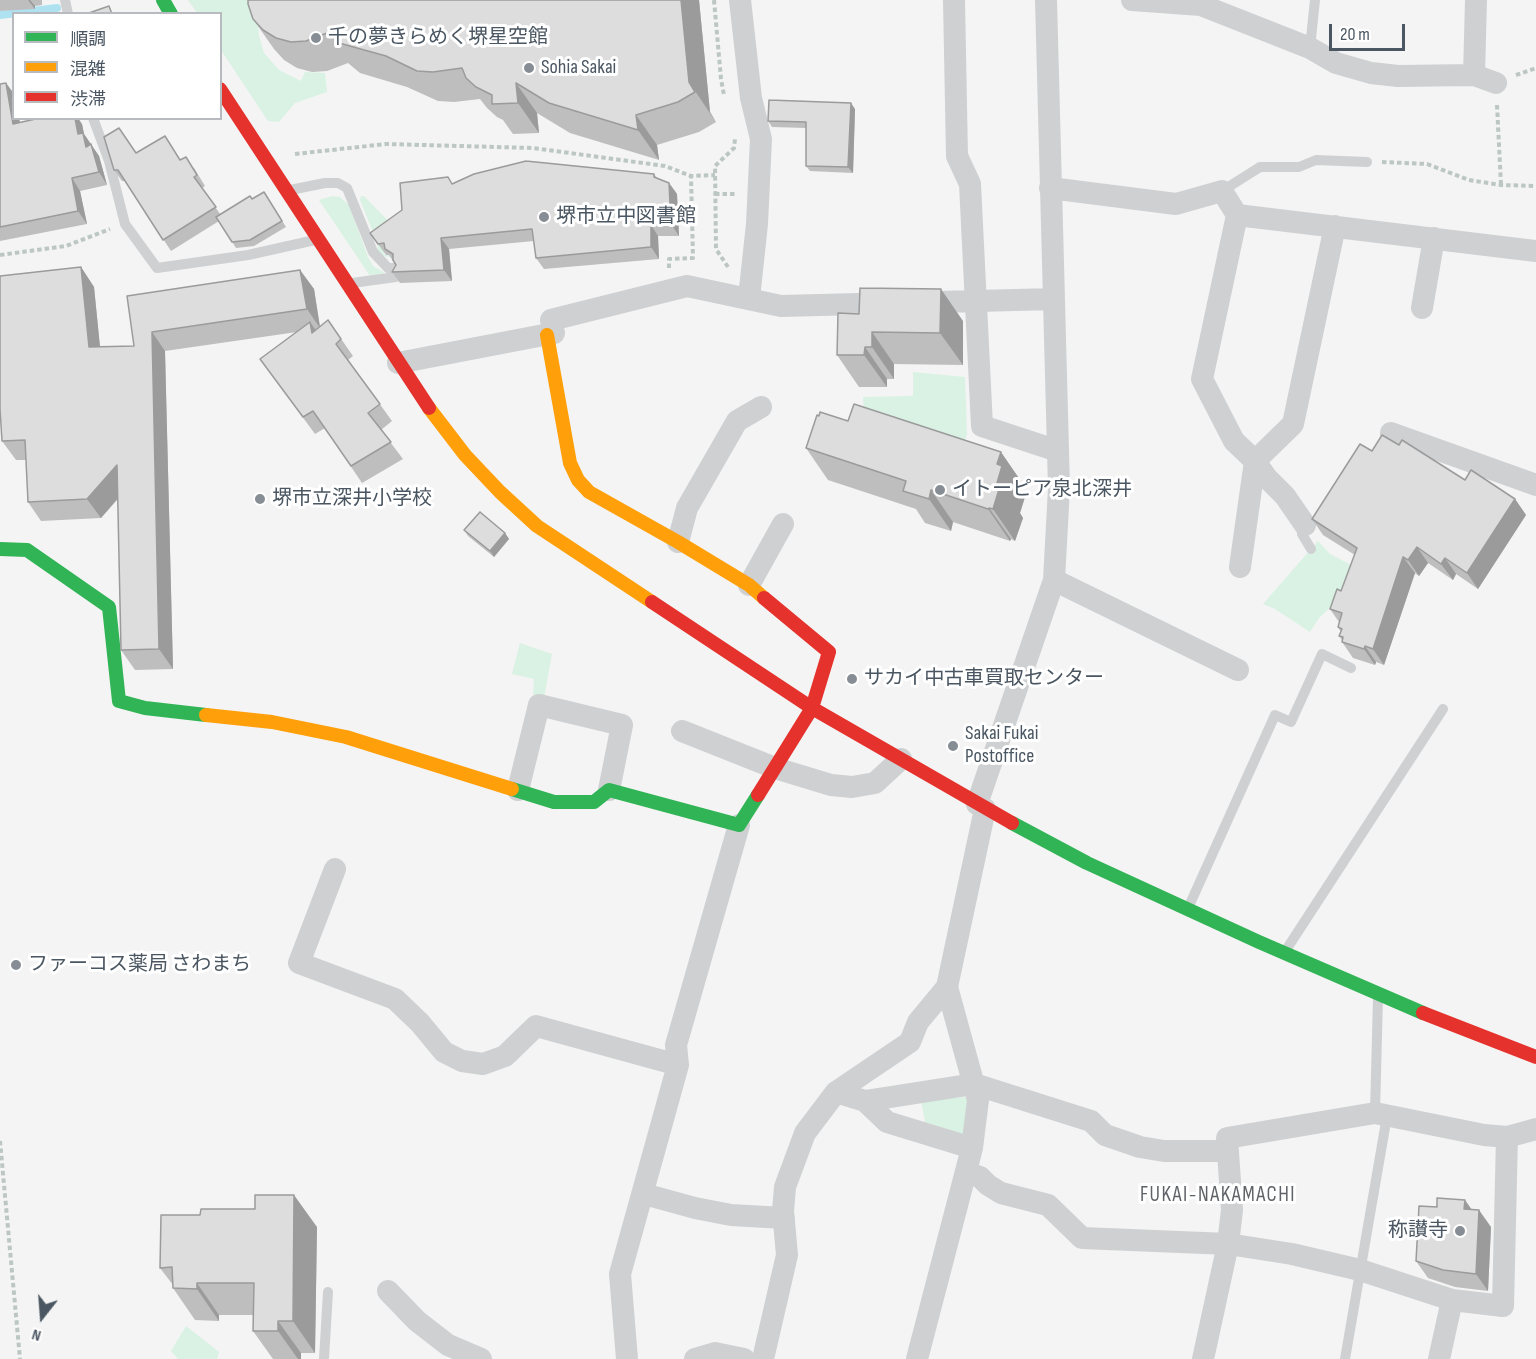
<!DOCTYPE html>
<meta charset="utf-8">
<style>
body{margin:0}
#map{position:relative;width:1536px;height:1359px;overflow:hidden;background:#f4f4f4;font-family:"Sofia Sans Condensed","Noto Sans JP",sans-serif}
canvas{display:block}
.legend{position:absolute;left:12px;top:12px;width:210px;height:108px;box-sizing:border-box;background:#fff;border:2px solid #b7bbc0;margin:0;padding:8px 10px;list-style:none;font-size:18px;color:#4a5661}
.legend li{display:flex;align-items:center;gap:12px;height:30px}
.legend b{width:30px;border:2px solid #b7bbc0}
.north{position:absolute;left:12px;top:1287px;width:60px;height:60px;-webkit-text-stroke:4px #fff;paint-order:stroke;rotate:197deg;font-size:16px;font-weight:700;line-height:24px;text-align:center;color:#4a5661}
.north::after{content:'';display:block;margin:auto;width:21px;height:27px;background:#4a5661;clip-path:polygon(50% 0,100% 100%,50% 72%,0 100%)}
.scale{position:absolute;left:1329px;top:24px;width:76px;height:27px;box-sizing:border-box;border:3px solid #4a5661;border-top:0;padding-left:8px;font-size:18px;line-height:21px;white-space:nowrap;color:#4a5661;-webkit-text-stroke:4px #fff;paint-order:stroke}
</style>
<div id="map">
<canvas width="1536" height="1359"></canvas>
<ul class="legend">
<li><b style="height:8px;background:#30b455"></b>順調</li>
<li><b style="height:8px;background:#ff9f0a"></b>混雑</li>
<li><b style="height:8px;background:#e5322d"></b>渋滞</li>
</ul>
<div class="north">N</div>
<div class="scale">20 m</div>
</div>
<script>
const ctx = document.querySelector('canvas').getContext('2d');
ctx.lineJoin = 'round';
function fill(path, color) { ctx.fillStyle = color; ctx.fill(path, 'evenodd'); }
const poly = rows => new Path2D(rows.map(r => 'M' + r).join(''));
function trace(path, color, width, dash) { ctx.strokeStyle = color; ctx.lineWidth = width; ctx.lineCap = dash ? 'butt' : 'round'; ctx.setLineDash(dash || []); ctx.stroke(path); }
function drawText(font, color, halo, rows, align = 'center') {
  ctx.font = font + ' "Sofia Sans Condensed","Noto Sans JP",sans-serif'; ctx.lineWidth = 6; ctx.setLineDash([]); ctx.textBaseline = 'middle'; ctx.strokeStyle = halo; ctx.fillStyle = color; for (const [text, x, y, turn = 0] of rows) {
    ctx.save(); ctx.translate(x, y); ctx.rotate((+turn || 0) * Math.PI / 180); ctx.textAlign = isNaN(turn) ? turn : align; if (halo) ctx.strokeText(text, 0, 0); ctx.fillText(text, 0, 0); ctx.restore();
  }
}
const green = poly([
 [188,0,262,0,258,18,259,36,264,53,279,70,301,81,305,72,325,73,327,92,295,103,279,122,268,121,221,50,220,14,197,13],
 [332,196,340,197,349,205,368,257,373,266,385,273,370,276,319,200],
 [361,196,364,196,397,230,382,242,384,255,392,255,393,257,381,256,378,252,377,242,360,200],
 [913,372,965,377,967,434,961,450,864,416,863,397,913,396],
 [1318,541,1330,554,1367,573,1319,618,1310,632,1275,609,1263,604],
 [520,643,552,654,544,698,533,695,534,679,512,674],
 [967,1097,968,1136,925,1122,921,1100],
 [186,1326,219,1352,217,1359,178,1359,171,1351]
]);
const stream = poly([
 [0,15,57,8]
]);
const path = poly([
 [714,0,721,79,724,95],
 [1516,75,1536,68],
 [1497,105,1501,185],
 [295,154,386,144,533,148,665,166,691,176,715,175],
 [1382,162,1427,164,1469,180,1501,185,1536,186],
 [715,194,735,194],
 [0,255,66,246,110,229],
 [728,267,716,249,715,166,734,148,735,139],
 [669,268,669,259,693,258,691,176],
 [0,1141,20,1359]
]);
const lane = poly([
 [65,0,68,14],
 [1310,48,1315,0],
 [93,118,109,161,125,224,157,268,248,255,315,240],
 [290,190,325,183,338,183,347,188,373,252,388,268,394,268],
 [1222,191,1260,167,1299,167,1316,160,1367,162],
 [352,283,396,277],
 [1305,525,1302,534,1311,549],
 [1189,906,1275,715,1291,722,1322,654,1351,668],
 [1286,950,1443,709],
 [1375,1113,1378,997],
 [324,1359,328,1292],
 [1345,1359,1387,1116]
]);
const street = poly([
 [740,0,751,98,761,139,757,224,749,298],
 [954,0,957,156,970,184,982,426,1058,451],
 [1132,0,1201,5,1310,48,1336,63,1371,73,1398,76,1474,75,1496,83],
 [1474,75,1476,0],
 [1050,188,1176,204,1222,191,1237,215,1536,251],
 [1237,215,1202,379,1234,441,1255,461,1267,478,1285,496,1305,525],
 [1422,308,1434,238],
 [398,363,554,333,551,320,687,286,781,306,1054,299],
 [1391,433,1536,485],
 [678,542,687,508,737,421,761,407],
 [1240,567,1255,461,1293,424,1335,226],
 [1054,580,1238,670],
 [749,585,783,524],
 [682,731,775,768,831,785,852,787,875,783,901,759],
 [518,790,539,705,622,725,609,790],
 [977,804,1054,580,1059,488,1046,0],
 [335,869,299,963,395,999,420,1023,444,1052,462,1061,483,1064,505,1056,536,1026,678,1065],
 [836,1092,865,1101,974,1084,1091,1121,1105,1135,1140,1147,1164,1151,1228,1151],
 [865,1101,887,1122,972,1148],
 [966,1172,980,1177,988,1185,1001,1193,1048,1205,1082,1238,1228,1244,1292,1254,1360,1270,1452,1300],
 [644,1194,695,1208,731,1215,784,1218],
 [388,1291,417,1321,448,1345,481,1359],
 [627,1359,620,1274,678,1065,676,1045,739,825],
 [695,1359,715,1353,744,1359],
 [763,1359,787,1255,783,1211,785,1187,805,1133,836,1092,910,1042,918,1022,947,987],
 [917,1359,972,1148,978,1100,947,987,985,809],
 [1203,1359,1228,1244,1232,1210,1227,1138,1375,1113,1484,1135,1507,1137,1536,1129],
 [1439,1359,1452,1300,1503,1306,1507,1137]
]);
const fast = poly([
 [163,0,171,14],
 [0,549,27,550,109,607,119,701,145,708,206,715],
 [512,789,554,802,594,802,609,790,739,825,758,795],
 [1012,823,1087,863,1259,942,1423,1013]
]);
const slow = poly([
 [547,335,570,463,578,480,589,492,678,542,749,585,764,598],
 [429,408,465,455,500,492,537,526,652,602],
 [206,715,272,722,346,737,512,789]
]);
const jam = poly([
 [220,89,429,408],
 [652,602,812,708,1012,823],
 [758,795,812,708,829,652,764,598],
 [1423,1013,1536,1057]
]);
const wall = poly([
 [0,0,42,0,42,5,35,6,35,9,0,11],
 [248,0,699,0,710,112,716,122,699,132,657,145,659,160,570,133,537,113,539,133,513,134,503,120,497,117,487,108,480,99,454,102,438,101,407,87,360,73,348,63,327,71,312,72,297,68,284,60,274,49,253,19],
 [6,83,14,94,14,118,19,118,20,122,82,124,84,134,99,156,107,185,80,191,87,224,0,241,0,84],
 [855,109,853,173,810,171,806,166,806,128,772,127,768,121],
 [136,153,181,160,194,168,205,186,202,188,220,214,252,199,268,198,286,227,254,246,236,248,219,221,171,251,125,181,122,181,114,170],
 [654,174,657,178,669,183,677,194,679,236,658,236,659,259,544,269,536,258,534,241,449,249,452,281,400,283,392,272,396,265,393,261,389,255,386,255,370,233,448,177,452,184],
 [81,267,94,287,100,347,134,346,127,296,300,270,314,289,320,326,328,320,353,356,348,360,392,421,381,430,403,459,362,483,325,428,315,434,260,359,297,332,165,351,173,669,135,670,121,650,118,499,101,518,41,521,28,502,26,460,16,460,2,441],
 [859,314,963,321,963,365,894,364,894,379,887,379,887,387,859,387,837,355],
 [1399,445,1465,480,1515,499,1526,515,1478,589,1456,574,1453,580,1428,563,1419,576,1415,573,1384,665,1376,662,1375,665,1353,658,1342,642,1342,640,1339,636,1341,632,1338,627,1339,622,1330,609,1341,591,1355,555,1323,535,1312,519,1372,451],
 [806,448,1023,484,1020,491,1025,497,1020,513,1023,518,1015,541,1011,539,1010,541,953,522,951,531,925,523,916,509,828,480],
 [464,530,505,533,509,539,494,557,468,536],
 [1471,1209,1491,1227,1488,1291,1455,1287,1428,1278,1416,1261],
 [317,1227,315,1353,301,1353,301,1359,273,1359,253,1331,253,1315,219,1315,219,1321,195,1320,173,1288,173,1285,160,1268]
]);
const shadedWall = poly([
 [28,0,30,0,35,6,35,9],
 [681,0,699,0,710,112,716,122,689,82],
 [6,83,14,94,14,118,19,118,22,136,13,124],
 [516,83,537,113,539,133,518,103],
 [851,103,855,109,853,173,848,167],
 [636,115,657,145,659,160,638,130],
 [75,118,78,118,82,124,84,134,99,156,107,185,99,172,95,159,78,134],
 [72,178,80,191,87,224,78,211],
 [669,183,677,194,679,236,671,224],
 [651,225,658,236,659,259,651,247],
 [441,238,449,249,452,281,444,270],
 [81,267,94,287,102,367,89,347],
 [300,270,314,289,320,328,307,309],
 [941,289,963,321,963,365,940,333],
 [310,322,322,339,312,333],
 [152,332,165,351,173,669,159,649],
 [872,332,894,364,894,379,872,347],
 [865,347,887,379,887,387,864,355],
 [1001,452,1023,484,1020,491,1025,497,1020,513,1023,518,1015,541,993,509,997,483,997,464],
 [117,465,130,484,101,518,87,499],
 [931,490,953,522,951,531,929,499],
 [1515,499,1526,515,1478,589,1467,573],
 [989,508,1011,539,1010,541,988,509],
 [505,533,509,539,494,557,490,551],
 [1417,547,1428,563,1419,576,1408,560],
 [1403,557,1415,573,1384,665,1373,649],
 [1445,558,1456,574,1453,580,1441,564],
 [1365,646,1376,662,1375,665,1364,649],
 [294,1195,317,1227,315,1353,293,1321],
 [1465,1200,1477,1217,1464,1209],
 [1479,1210,1491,1227,1488,1291,1476,1274],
 [197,1283,219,1315,219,1321,197,1289],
 [278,1321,301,1353,301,1359,298,1359,278,1331]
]);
const building = poly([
 [248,0,681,0,689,82,695,92,678,102,636,115,638,130,549,103,516,83,518,103,492,104,492,95,476,87,466,78,462,68,433,72,417,71,386,56,339,43,327,33,306,41,291,42,276,38,263,30,253,19,248,4,248,0],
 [109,6,112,14,86,14,109,6],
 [6,83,13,124,40,118,75,118,78,134,83,133,86,147,91,144,99,172,72,178,78,211,0,227,0,84,6,83],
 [769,100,851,103,848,167,806,166,806,122,768,121,769,100],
 [119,128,136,153,165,136,180,160,186,157,197,175,194,177,216,207,163,240,118,170,114,170,104,137,119,128],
 [526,161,654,174,654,177,669,183,671,224,651,225,651,247,536,258,532,229,441,238,444,270,392,272,396,265,393,260,393,254,385,249,384,243,378,244,370,233,402,210,400,183,448,177,452,184,474,174,526,161],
 [264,192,282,221,250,240,232,242,216,217,250,196,252,199,264,192],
 [81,267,89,347,134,346,127,296,300,270,307,309,152,332,159,649,121,650,117,465,87,499,28,502,25,440,2,441,0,409,0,276,81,267],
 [860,288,941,289,940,333,872,332,872,347,865,347,864,355,837,355,838,313,859,314,860,288],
 [328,320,341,339,336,344,380,404,368,413,391,442,351,466,313,411,303,417,260,359,310,322,312,333,328,320],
 [854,404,1001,452,997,464,1002,466,997,483,1000,486,993,509,989,508,988,509,931,490,929,499,903,491,906,481,806,448,817,415,819,416,820,412,848,421,854,404],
 [1382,435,1399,445,1402,440,1465,480,1471,470,1515,499,1467,573,1445,558,1441,564,1417,547,1408,560,1403,557,1373,649,1365,646,1364,649,1342,642,1343,637,1339,636,1342,629,1338,627,1342,613,1330,609,1337,589,1341,591,1357,548,1312,519,1360,444,1372,451,1382,435],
 [480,512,505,533,490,551,464,530,480,512],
 [255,1195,294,1195,293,1321,278,1321,278,1331,253,1331,254,1283,197,1283,197,1289,173,1288,172,1267,160,1268,161,1215,200,1215,201,1209,255,1209,255,1195],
 [1437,1198,1465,1200,1464,1209,1479,1210,1476,1274,1443,1270,1416,1261,1419,1206,1437,1207,1437,1198]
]);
const markers = [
 [316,38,6,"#868d94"],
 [529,68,6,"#868d94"],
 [544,217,6,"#868d94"],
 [940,490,6,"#868d94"],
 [260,499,6,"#868d94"],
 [852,679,6,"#868d94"],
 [953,746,6,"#868d94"],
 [16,965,6,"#868d94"],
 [1460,1231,6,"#868d94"]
];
const poiNames = [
 ["千の夢きらめく堺星空館",328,38],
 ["Sohia Sakai",541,68],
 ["堺市立中図書館",556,217],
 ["イトーピア泉北深井",952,490],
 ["堺市立深井小学校",272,499],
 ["サカイ中古車買取センター",864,679],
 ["Sakai Fukai",965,734],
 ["Postoffice",965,757],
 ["ファーコス薬局 さわまち",28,965],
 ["称讃寺",1448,1231,"right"]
];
const neighbourhoodNames = [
 ["FUKAI-NAKAMACHI",1218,1196]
];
fill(green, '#d9f2e3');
trace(stream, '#aee2f0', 8);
trace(path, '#bcc7c4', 4, [4.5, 3]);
trace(lane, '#ced0d2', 10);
trace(street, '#ced0d2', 22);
trace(fast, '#30b455', 14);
trace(slow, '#ff9f0a', 14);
trace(jam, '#e5322d', 14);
fill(wall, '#bebebf');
fill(shadedWall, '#9b9b9b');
fill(building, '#ddddde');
trace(building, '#9b9b9b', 1.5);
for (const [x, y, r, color] of markers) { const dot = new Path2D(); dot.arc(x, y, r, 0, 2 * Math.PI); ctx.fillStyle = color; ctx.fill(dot); trace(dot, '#fff', 2); }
drawText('20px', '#4a5661', '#fff', poiNames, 'left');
ctx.letterSpacing = '1.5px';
drawText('21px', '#5f6368', '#fff', neighbourhoodNames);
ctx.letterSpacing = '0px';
</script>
